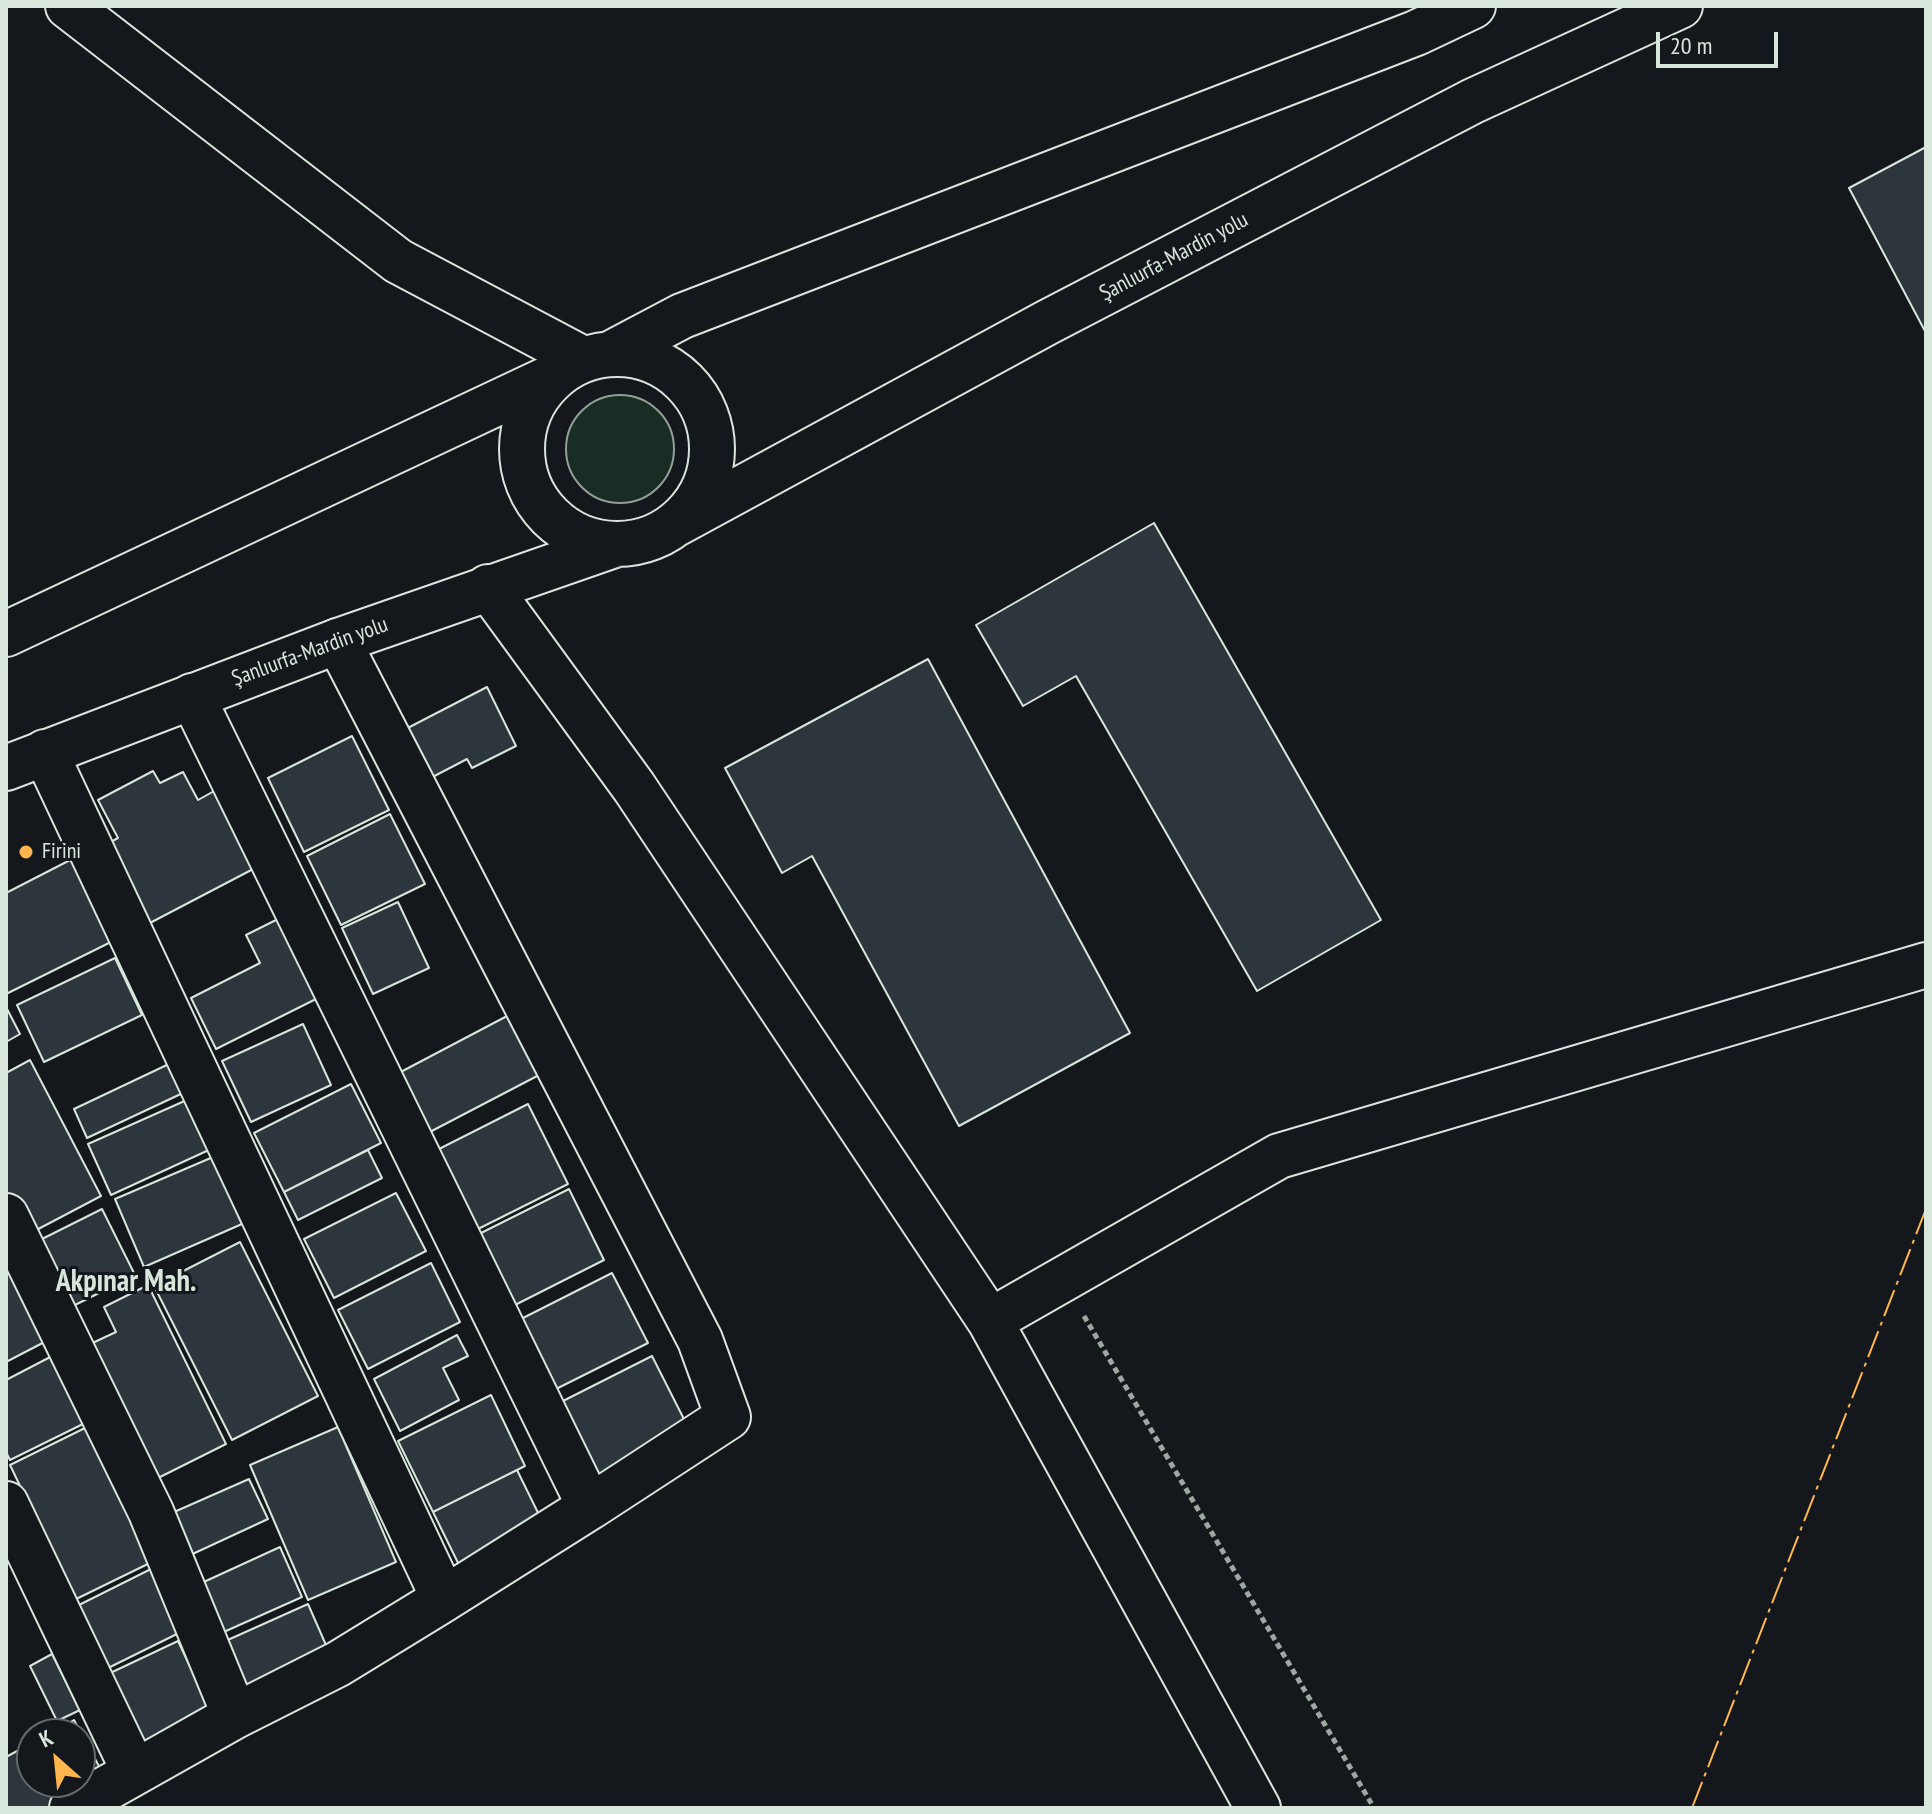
<!DOCTYPE html>
<meta charset="utf-8">
<style>
body{margin:0}
#map{position:relative;width:1932px;height:1814px;overflow:hidden;background:#14181c;font-family:"PT Sans Narrow",sans-serif}
canvas{display:block}
.frame{position:absolute;inset:0;border:8px solid #d8e6dc;pointer-events:none}
.north{position:absolute;left:16px;top:1718px;width:80px;height:80px;box-sizing:border-box;background:#14181c;border:2px solid #626a69;border-radius:50%;rotate:333deg;font-size:22px;font-weight:700;line-height:32px;text-align:center;color:#d8e6dc}
.north::after{content:'';display:block;margin:auto;width:28px;height:36px;background:#ffb74d;clip-path:polygon(50% 0,100% 100%,50% 72%,0 100%)}
.scale{position:absolute;left:1656px;top:32px;width:122px;height:36px;box-sizing:border-box;border:4px solid #d8e6dc;border-top:0;padding-left:10px;font-size:24px;line-height:28px;white-space:nowrap;color:#d8e6dc;-webkit-text-stroke:6px #14181c;paint-order:stroke}
</style>
<div id="map">
<canvas width="1932" height="1814"></canvas>
<div class="frame"></div>
<div class="north">K</div>
<div class="scale">20 m</div>
</div>
<script>
const ctx = document.querySelector('canvas').getContext('2d');
ctx.lineJoin = 'round';
function fill(path, color) { ctx.fillStyle = color; ctx.fill(path, 'evenodd'); }
const poly = rows => new Path2D(rows.map(r => 'M' + r).join(''));
function trace(path, color, width, dash) { ctx.strokeStyle = color; ctx.lineWidth = width; ctx.lineCap = dash ? 'butt' : 'round'; ctx.setLineDash(dash || []); ctx.stroke(path); }
function drawText(font, color, halo, rows, align = 'center') {
  ctx.font = font + ' "PT Sans Narrow",sans-serif'; ctx.lineWidth = 6; ctx.setLineDash([]); ctx.textBaseline = 'middle'; ctx.strokeStyle = halo; ctx.fillStyle = color; for (const [text, x, y, turn = 0] of rows) {
    ctx.save(); ctx.translate(x, y); ctx.rotate((+turn || 0) * Math.PI / 180); ctx.textAlign = isNaN(turn) ? turn : align; if (halo) ctx.strokeText(text, 0, 0); ctx.fillText(text, 0, 0); ctx.restore();
  }
}
const green = poly([
 '566 449a54 54 0 1 1 108 0a54 54 0 1 1-108 0Z'
]);
const building = poly([
 [1926,147,1926,333,1849,188,1926,147],
 [1154,523,1381,920,1257,991,1076,676,1023,706,976,625,1154,523],
 [928,659,1130,1033,959,1126,812,856,782,873,725,768,928,659],
 [487,687,516,746,472,768,467,759,423,782,398,733,487,687],
 [352,736,389,810,304,852,268,778,352,736],
 [153,771,160,783,183,772,198,800,216,790,257,867,148,924,107,844,118,838,98,800,153,771],
 [390,814,425,884,341,925,307,856,390,814],
 [76,857,117,939,6,994,6,893,76,857],
 [398,902,429,968,373,994,342,928,398,902],
 [284,916,324,995,216,1049,191,998,260,963,246,935,284,916],
 [115,958,142,1015,44,1062,17,1005,115,958],
 [6,1007,20,1034,6,1042,6,1007],
 [509,1015,541,1074,426,1134,395,1075,509,1015],
 [303,1024,331,1085,251,1122,222,1061,303,1024],
 [30,1060,101,1196,25,1236,6,1199,6,1073,30,1060],
 [171,1063,185,1092,87,1138,74,1109,171,1063],
 [351,1084,381,1143,284,1192,254,1133,351,1084],
 [189,1099,211,1149,111,1195,88,1144,189,1099],
 [528,1104,568,1184,476,1230,437,1150,528,1104],
 [368,1150,382,1178,298,1220,284,1192,368,1150],
 [213,1157,242,1224,144,1267,115,1199,213,1157],
 [569,1189,604,1260,513,1306,477,1235,569,1189],
 [396,1193,426,1251,334,1298,304,1239,396,1193],
 [102,1209,135,1275,63,1311,30,1245,102,1209],
 [6,1239,56,1336,6,1362,6,1239],
 [240,1242,318,1396,232,1440,154,1286,240,1242],
 [431,1263,460,1322,368,1369,338,1310,431,1263],
 [612,1273,648,1343,556,1389,521,1319,612,1273],
 [148,1285,226,1444,152,1481,86,1346,116,1332,104,1307,148,1285],
 [457,1335,468,1356,443,1368,459,1400,400,1431,374,1379,457,1335],
 [56,1354,83,1392,71,1399,83,1424,10,1460,6,1452,6,1380,56,1354],
 [652,1356,691,1433,598,1479,561,1402,652,1356],
 [491,1395,525,1466,433,1512,398,1441,491,1395],
 [87,1427,156,1560,70,1602,43,1534,10,1465,87,1427],
 [338,1427,396,1562,308,1600,250,1465,338,1427],
 [517,1470,546,1529,462,1571,433,1512,517,1470],
 [249,1479,268,1519,184,1558,165,1516,249,1479],
 [280,1547,302,1597,217,1635,195,1586,280,1547],
 [155,1567,187,1629,102,1671,71,1609,155,1567],
 [308,1604,333,1661,247,1701,221,1643,308,1604],
 [178,1641,213,1715,140,1749,106,1675,178,1641],
 [52,1654,80,1710,57,1721,30,1666,52,1654],
 [74,1720,107,1781,57,1808,6,1808,6,1757,32,1743,32,1782,80,1782,80,1734,49,1734,74,1720]
]);
const path = poly([
 [1084,1316,1374,1808]
]);
const minor = poly([
 [68,6,398,261,583,359],
 [488,587,634,787,990,1321,1258,1808],
 [338,641,700,1340,728,1417,590,1507],
 [192,696,590,1507,444,1599],
 [45,752,444,1599,338,1664,235,1716],
 [6,1216,151,1512,235,1716,72,1808],
 [990,1321,1279,1156,1926,965],
 [6,1504,134,1771]
]);
const highway = poly([
 [612,353,682,316,1416,33,1473,6],
 '522 449a95 95 0 1 1 190 0a95 95 0 1 1-190 0Z',
 [676,524,1048,322,1473,101,1680,6],
 [6,634,554,376],
 [6,768,338,641,617,544]
]);
const power = poly([
 [1692,1808,1926,1209]
]);
const markers = [
 [26,852,8,"#ffb74d"]
];
const streetNames = [
 ["Şanlıurfa-Mardin yolu",1174,257,-28],
 ["Şanlıurfa-Mardin yolu",310,652,-20]
];
const poiNames = [
 ["Firini",42,852]
];
const districtNames = [
 ["Akpınar Mah.",126,1282]
];
fill(green, '#1a2d24');
trace(green, '#939e99', 2);
fill(building, '#2c363c');
trace(building, '#d8e6dc', 2);
trace(minor, '#d8e6dc', 48);
trace(highway, '#d8e6dc', 48);
trace(path, '#9da8a2', 5, [6, 4]);
trace(minor, '#14181c', 44);
trace(highway, '#14181c', 44);
trace(power, '#ffb74d', 2, [28, 6, 4, 6]);
for (const [x, y, r, color] of markers) { const dot = new Path2D(); dot.arc(x, y, r, 0, 2 * Math.PI); ctx.fillStyle = color; ctx.fill(dot); trace(dot, '#14181c', 3); }
drawText('22px', '#d8e6dc', '#14181c', streetNames);
drawText('22px', '#d8e6dc', '#14181c', poiNames, 'left');
drawText('bold 30px', '#d8e6dc', '#14181c', districtNames);
</script>
